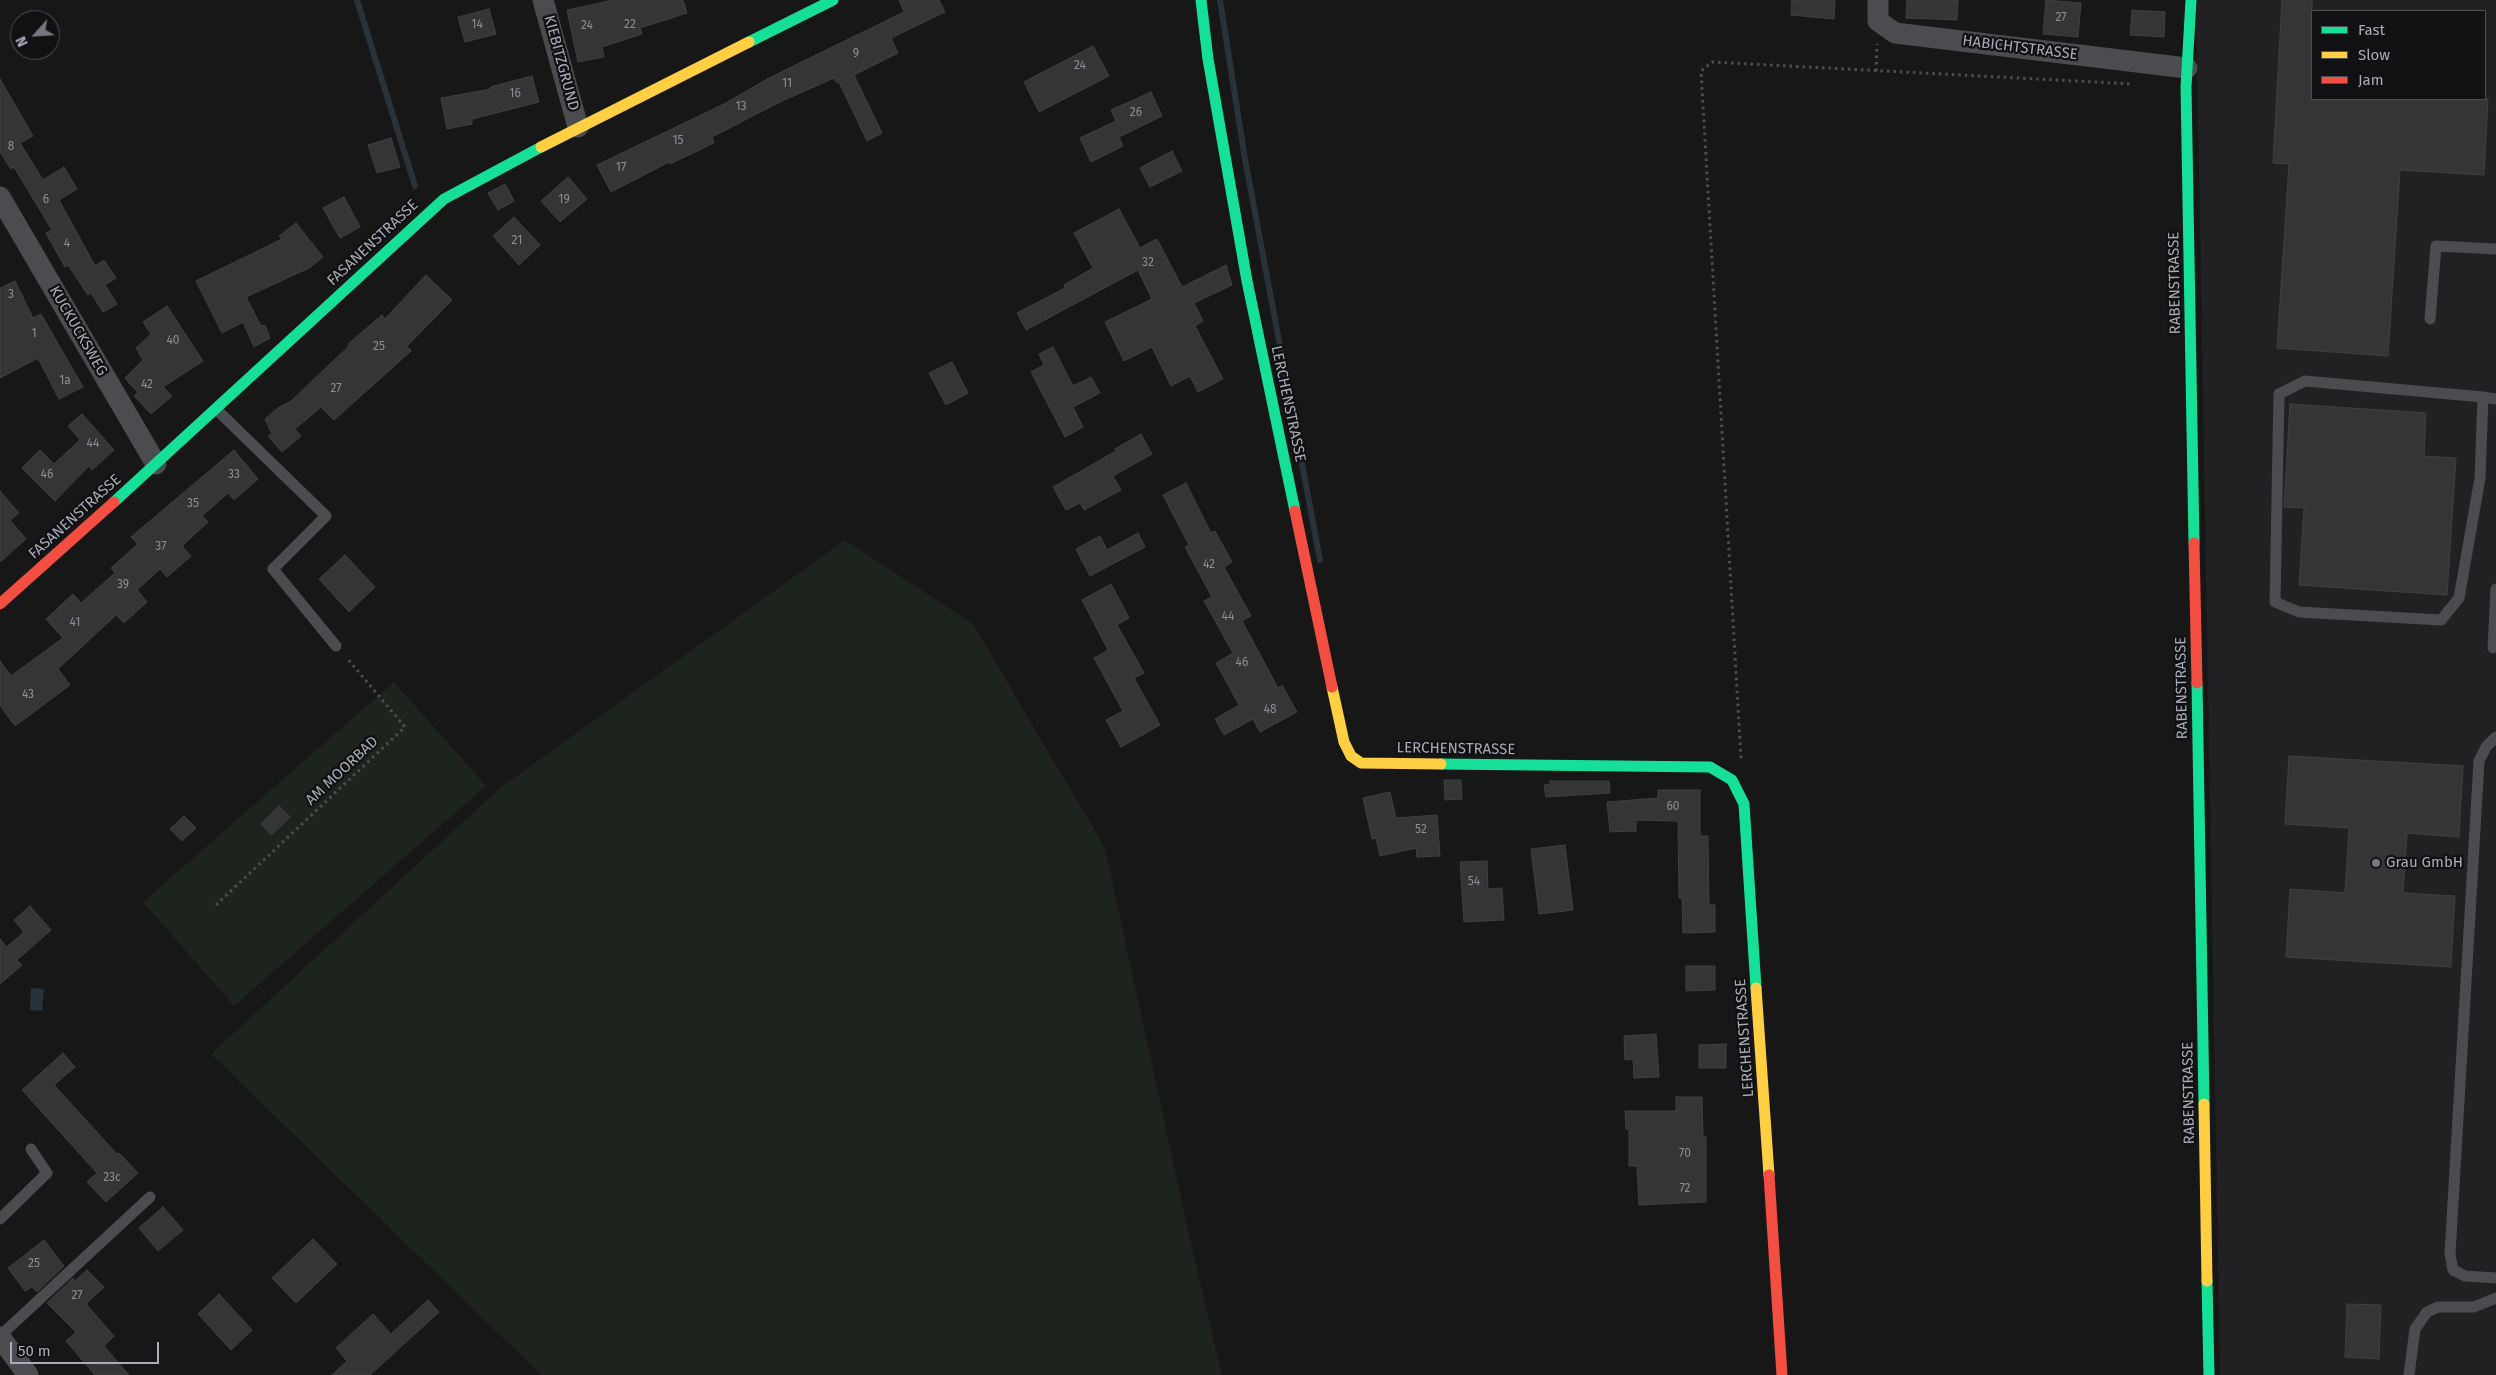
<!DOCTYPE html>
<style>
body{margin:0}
#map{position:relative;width:2496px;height:1375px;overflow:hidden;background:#171717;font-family:"Fira Sans",sans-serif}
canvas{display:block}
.legend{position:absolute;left:2311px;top:10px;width:175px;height:90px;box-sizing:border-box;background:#111113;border:1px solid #4d4f55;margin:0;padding:6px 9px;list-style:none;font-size:15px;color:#a8adb8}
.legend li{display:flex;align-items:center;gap:10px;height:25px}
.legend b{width:25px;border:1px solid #4d4f55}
.north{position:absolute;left:10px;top:10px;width:50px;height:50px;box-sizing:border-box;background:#111113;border:1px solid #4d4f55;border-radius:50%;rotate:244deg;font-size:14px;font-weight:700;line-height:20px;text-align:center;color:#a8adb8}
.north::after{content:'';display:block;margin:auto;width:18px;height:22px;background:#757880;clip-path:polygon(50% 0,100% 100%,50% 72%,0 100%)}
.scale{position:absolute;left:10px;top:1342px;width:149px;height:22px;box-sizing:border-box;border:2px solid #a8adb8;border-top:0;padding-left:6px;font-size:15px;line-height:18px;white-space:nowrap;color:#a8adb8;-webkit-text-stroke:4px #111113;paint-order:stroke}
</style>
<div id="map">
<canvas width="2496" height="1375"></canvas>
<ul class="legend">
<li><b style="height:6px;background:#16e098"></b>Fast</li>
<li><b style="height:6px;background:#ffcf43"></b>Slow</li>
<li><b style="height:6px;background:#f24e42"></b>Jam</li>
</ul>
<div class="north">N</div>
<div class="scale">50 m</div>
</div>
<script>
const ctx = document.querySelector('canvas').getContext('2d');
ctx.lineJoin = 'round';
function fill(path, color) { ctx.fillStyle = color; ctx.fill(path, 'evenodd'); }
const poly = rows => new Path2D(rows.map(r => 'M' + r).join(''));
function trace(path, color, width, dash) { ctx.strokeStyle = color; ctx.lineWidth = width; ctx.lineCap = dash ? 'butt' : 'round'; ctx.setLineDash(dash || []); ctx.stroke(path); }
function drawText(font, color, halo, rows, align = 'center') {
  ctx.font = font + ' "Fira Sans",sans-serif'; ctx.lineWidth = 4.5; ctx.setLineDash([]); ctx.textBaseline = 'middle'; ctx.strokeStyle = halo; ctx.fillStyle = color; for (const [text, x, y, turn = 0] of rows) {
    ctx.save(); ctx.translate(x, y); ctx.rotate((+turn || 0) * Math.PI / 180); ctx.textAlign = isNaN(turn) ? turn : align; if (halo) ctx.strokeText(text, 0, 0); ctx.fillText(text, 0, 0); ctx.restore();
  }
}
const built = poly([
 [2196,0,2496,0,2496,1375,2220,1375],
 [2312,11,2485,11,2485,99,2312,99]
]);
const green = poly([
 [845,540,973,624,1105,848,1190,1239,1222,1375,541,1375,211,1054,500,788],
 [394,682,486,786,234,1006,143,902]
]);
const water = poly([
 [31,988,44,989,42,1011,30,1010]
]);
const stream = poly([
 [357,0,415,186],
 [1220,0,1245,159,1320,560]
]);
const building = poly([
 [614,0,683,0,687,13,640,28,642,34,602,47,604,57,578,62,567,10,614,0],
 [899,0,939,0,945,12,891,38,898,53,854,75,882,133,867,141,839,82,837,83,834,78,780,102,712,137,714,143,670,164,669,162,611,192,597,165,724,104,769,78,904,12,899,0],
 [1792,0,1835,0,1834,19,1791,15,1792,0],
 [1907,0,1958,0,1957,20,1906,18,1907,0],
 [2046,0,2081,3,2078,37,2043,34,2046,0],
 [2282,0,2312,0,2312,99,2488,99,2484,175,2400,170,2388,356,2277,348,2289,164,2273,163,2282,0],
 [489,9,496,34,465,42,458,17,489,9],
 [2132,10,2165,12,2164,37,2130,35,2132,10],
 [1093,46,1109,76,1039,112,1024,82,1093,46],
 [532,76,539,102,472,119,472,124,447,129,441,98,491,89,490,87,532,76],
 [0,79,33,136,20,143,43,180,64,167,77,189,59,200,95,266,104,260,116,278,105,285,117,304,103,312,91,293,88,295,68,265,65,267,46,233,52,230,14,167,11,169,0,152,0,79],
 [1151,92,1162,116,1119,137,1123,146,1091,162,1080,138,1116,121,1111,110,1151,92],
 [391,138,400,167,377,173,368,145,391,138],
 [1172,151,1182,171,1150,187,1140,168,1172,151],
 [568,177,587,199,560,222,541,201,568,177],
 [505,184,514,201,498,210,488,193,505,184],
 [344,197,360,227,340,238,323,208,344,197],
 [1119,209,1140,248,1157,239,1182,287,1226,265,1232,285,1194,303,1203,321,1195,326,1223,379,1198,392,1190,376,1171,386,1152,347,1124,361,1105,322,1152,299,1138,270,1026,330,1017,313,1065,288,1064,285,1093,268,1074,233,1119,209],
 [514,217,540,245,519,265,493,236,514,217],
 [296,223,323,257,309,268,246,297,261,326,265,325,270,338,254,347,243,322,222,333,196,281,282,239,279,236,296,223],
 [426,275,452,300,407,346,411,351,334,420,321,407,295,429,301,436,282,452,268,436,272,434,265,419,278,408,291,401,349,346,348,344,382,315,385,319,426,275],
 [15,281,33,318,41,314,83,387,59,399,38,358,0,378,0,288,15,281],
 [167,306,203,361,163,387,172,396,151,414,134,396,138,393,125,378,143,360,136,348,151,334,143,322,167,306],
 [1053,347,1073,386,1091,377,1100,393,1073,407,1083,427,1065,437,1031,372,1044,365,1039,354,1053,347],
 [952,362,968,393,946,405,929,373,952,362],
 [2290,404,2426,413,2424,456,2456,458,2447,595,2299,585,2304,508,2284,507,2290,404],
 [82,414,114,450,92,470,89,466,55,501,22,468,40,450,54,464,80,440,68,426,82,414],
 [1141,434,1152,454,1113,476,1121,490,1084,510,1080,503,1066,510,1053,487,1116,451,1115,449,1141,434],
 [234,450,258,479,234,500,228,493,202,516,208,522,182,546,191,556,167,577,160,569,137,590,147,602,124,623,116,615,58,669,70,685,15,726,0,705,0,661,11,676,63,638,46,619,73,594,81,603,115,573,111,568,138,544,131,537,234,450],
 [1186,483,1211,533,1215,531,1232,562,1224,567,1251,616,1242,621,1278,688,1282,685,1297,712,1260,732,1253,719,1224,735,1215,719,1239,705,1216,663,1233,653,1204,601,1212,597,1185,547,1189,545,1163,495,1186,483],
 [0,491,19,513,10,520,26,539,0,562,0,491],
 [1138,533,1145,547,1090,576,1076,549,1100,536,1107,550,1138,533],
 [345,555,375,587,349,612,319,579,345,555],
 [1111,584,1129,618,1117,625,1144,673,1134,678,1160,725,1121,747,1106,720,1123,711,1094,658,1108,650,1082,600,1111,584],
 [2289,756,2463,766,2459,837,2407,833,2403,893,2455,896,2451,967,2286,957,2290,889,2345,893,2349,828,2285,824,2289,756],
 [1444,780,1461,780,1462,799,1445,800,1444,780],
 [1550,781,1609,781,1610,793,1546,797,1544,785,1550,784,1550,781],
 [1658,790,1700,790,1700,836,1708,836,1709,905,1715,905,1715,932,1683,933,1682,898,1679,898,1678,821,1636,820,1636,831,1610,832,1607,802,1658,798,1658,790],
 [1390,792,1396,818,1437,815,1440,856,1417,857,1416,848,1380,856,1376,838,1372,839,1363,798,1390,792],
 [279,806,290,817,271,835,261,824,279,806],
 [184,816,196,828,182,841,170,829,184,816],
 [1565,845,1573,910,1539,914,1531,849,1565,845],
 [1487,861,1488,889,1502,888,1504,920,1464,922,1460,862,1487,861],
 [30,906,51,930,17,960,22,965,0,984,0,939,7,947,24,932,14,920,30,906],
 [1686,966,1715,966,1715,990,1686,991,1686,966],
 [1656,1034,1659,1077,1634,1078,1633,1059,1625,1060,1624,1036,1656,1034],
 [1726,1044,1726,1068,1699,1068,1699,1045,1726,1044],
 [63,1053,75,1067,54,1085,117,1154,119,1153,138,1173,106,1202,87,1182,97,1173,22,1090,63,1053],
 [1676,1097,1702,1097,1703,1137,1706,1137,1706,1202,1639,1205,1637,1166,1629,1166,1629,1129,1626,1129,1625,1111,1676,1111,1676,1097],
 [163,1207,183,1230,158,1251,139,1228,163,1207],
 [313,1239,337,1264,296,1303,272,1278,313,1239],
 [44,1240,64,1266,37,1292,32,1287,25,1291,8,1268,44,1240],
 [87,1270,104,1287,86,1304,114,1336,104,1346,129,1375,95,1375,66,1341,76,1332,47,1303,73,1278,75,1281,87,1270],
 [219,1294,252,1330,231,1350,198,1314,219,1294],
 [428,1300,439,1312,370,1375,332,1375,347,1361,336,1348,373,1314,391,1334,428,1300],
 [2347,1304,2381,1305,2379,1359,2345,1357,2347,1304]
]);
const path = poly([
 [1876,71,1877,44],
 [1741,758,1701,71,1712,62,2133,84],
 [216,905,405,727,346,657]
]);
const lane = poly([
 [2430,319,2436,246,2496,249],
 [2483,397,2480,478,2459,598,2441,620,2299,612,2275,602,2279,394,2305,381,2483,397,2496,399],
 [216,409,326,516,273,569,336,646],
 [2493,648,2496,589],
 [2496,737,2486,747,2479,761,2450,1254,2453,1270,2465,1276,2496,1278],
 [0,1219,47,1173,31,1149],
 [0,1336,150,1197],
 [2409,1375,2415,1329,2427,1312,2438,1307,2474,1307,2496,1298]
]);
const street = poly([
 [543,0,578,127],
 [1878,0,1878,21,1895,33,2187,68],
 [0,197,156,464],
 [0,1337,28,1375]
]);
const fast = poly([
 [1201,0,1208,59,1247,281,1295,511],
 [2191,0,2186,87,2194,543],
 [749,42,833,0],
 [114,502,444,199,541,147],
 [2197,683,2204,1104],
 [1441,764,1710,767,1732,780,1744,804,1756,988],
 [2207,1281,2209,1375]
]);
const slow = poly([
 [541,147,749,42],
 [1332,687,1344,742,1351,756,1361,763,1441,764],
 [1756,988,1769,1175],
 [2204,1104,2207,1281]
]);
const jam = poly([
 [1295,511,1332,687],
 [2194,543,2197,683],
 [0,604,114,502],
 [1769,1175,1782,1375]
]);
const markers = [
 [2376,863,5,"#757880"]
];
const numberNames = [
 ["27",2061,18],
 ["14",477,25],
 ["22",630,25],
 ["24",587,26],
 ["9",856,54],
 ["24",1080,66],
 ["11",787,84],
 ["16",515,94],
 ["13",741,107],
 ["26",1136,113],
 ["15",678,141],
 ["8",11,147],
 ["17",621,168],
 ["6",46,200],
 ["19",564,200],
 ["21",517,241],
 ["4",67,244],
 ["32",1148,263],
 ["3",11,295],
 ["1",34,334],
 ["40",173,341],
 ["25",379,347],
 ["1a",65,381],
 ["42",147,385],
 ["27",336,389],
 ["44",93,444],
 ["46",47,475],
 ["33",234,475],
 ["35",193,504],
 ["37",161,547],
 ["42",1209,565],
 ["39",123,585],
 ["44",1228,617],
 ["41",75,623],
 ["46",1242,663],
 ["43",28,695],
 ["48",1270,710],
 ["60",1673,807],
 ["52",1421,830],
 ["54",1474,882],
 ["70",1685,1154],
 ["23c",112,1178],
 ["72",1685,1189],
 ["25",34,1264],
 ["27",77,1296]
];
const streetNames = [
 ["HABICHTSTRASSE",2020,48,7],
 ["KIEBITZGRUND",561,63,75],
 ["FASANENSTRASSE",373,243,-43],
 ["RABENSTRASSE",2175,283,-91],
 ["KUCKUCKSWEG",78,331,60],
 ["LERCHENSTRASSE",1288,404,78],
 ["FASANENSTRASSE",75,517,-42],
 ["RABENSTRASSE",2182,688,-91],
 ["LERCHENSTRASSE",1456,749,1],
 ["AM MOORBAD",342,771,-43],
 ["LERCHENSTRASSE",1745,1038,-94],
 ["RABENSTRASSE",2189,1093,-91]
];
const poiNames = [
 ["Grau GmbH",2386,863]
];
fill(built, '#212123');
fill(green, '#1d241e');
fill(water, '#2a3239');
trace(stream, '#2a3239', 6);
fill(building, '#353536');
trace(building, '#3f4043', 1);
trace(path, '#4d4e52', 3, [2.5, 4]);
trace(lane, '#4b4c50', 11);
trace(street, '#4b4c50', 21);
trace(fast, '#16e098', 11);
trace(slow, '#ffcf43', 11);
trace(jam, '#f24e42', 11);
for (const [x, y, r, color] of markers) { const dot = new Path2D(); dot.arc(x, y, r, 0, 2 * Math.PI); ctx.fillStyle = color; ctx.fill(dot); trace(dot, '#111113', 2); }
drawText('12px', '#8b8f98', null, numberNames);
drawText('15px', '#a8adb8', '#111113', streetNames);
drawText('15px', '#a8adb8', '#111113', poiNames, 'left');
</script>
